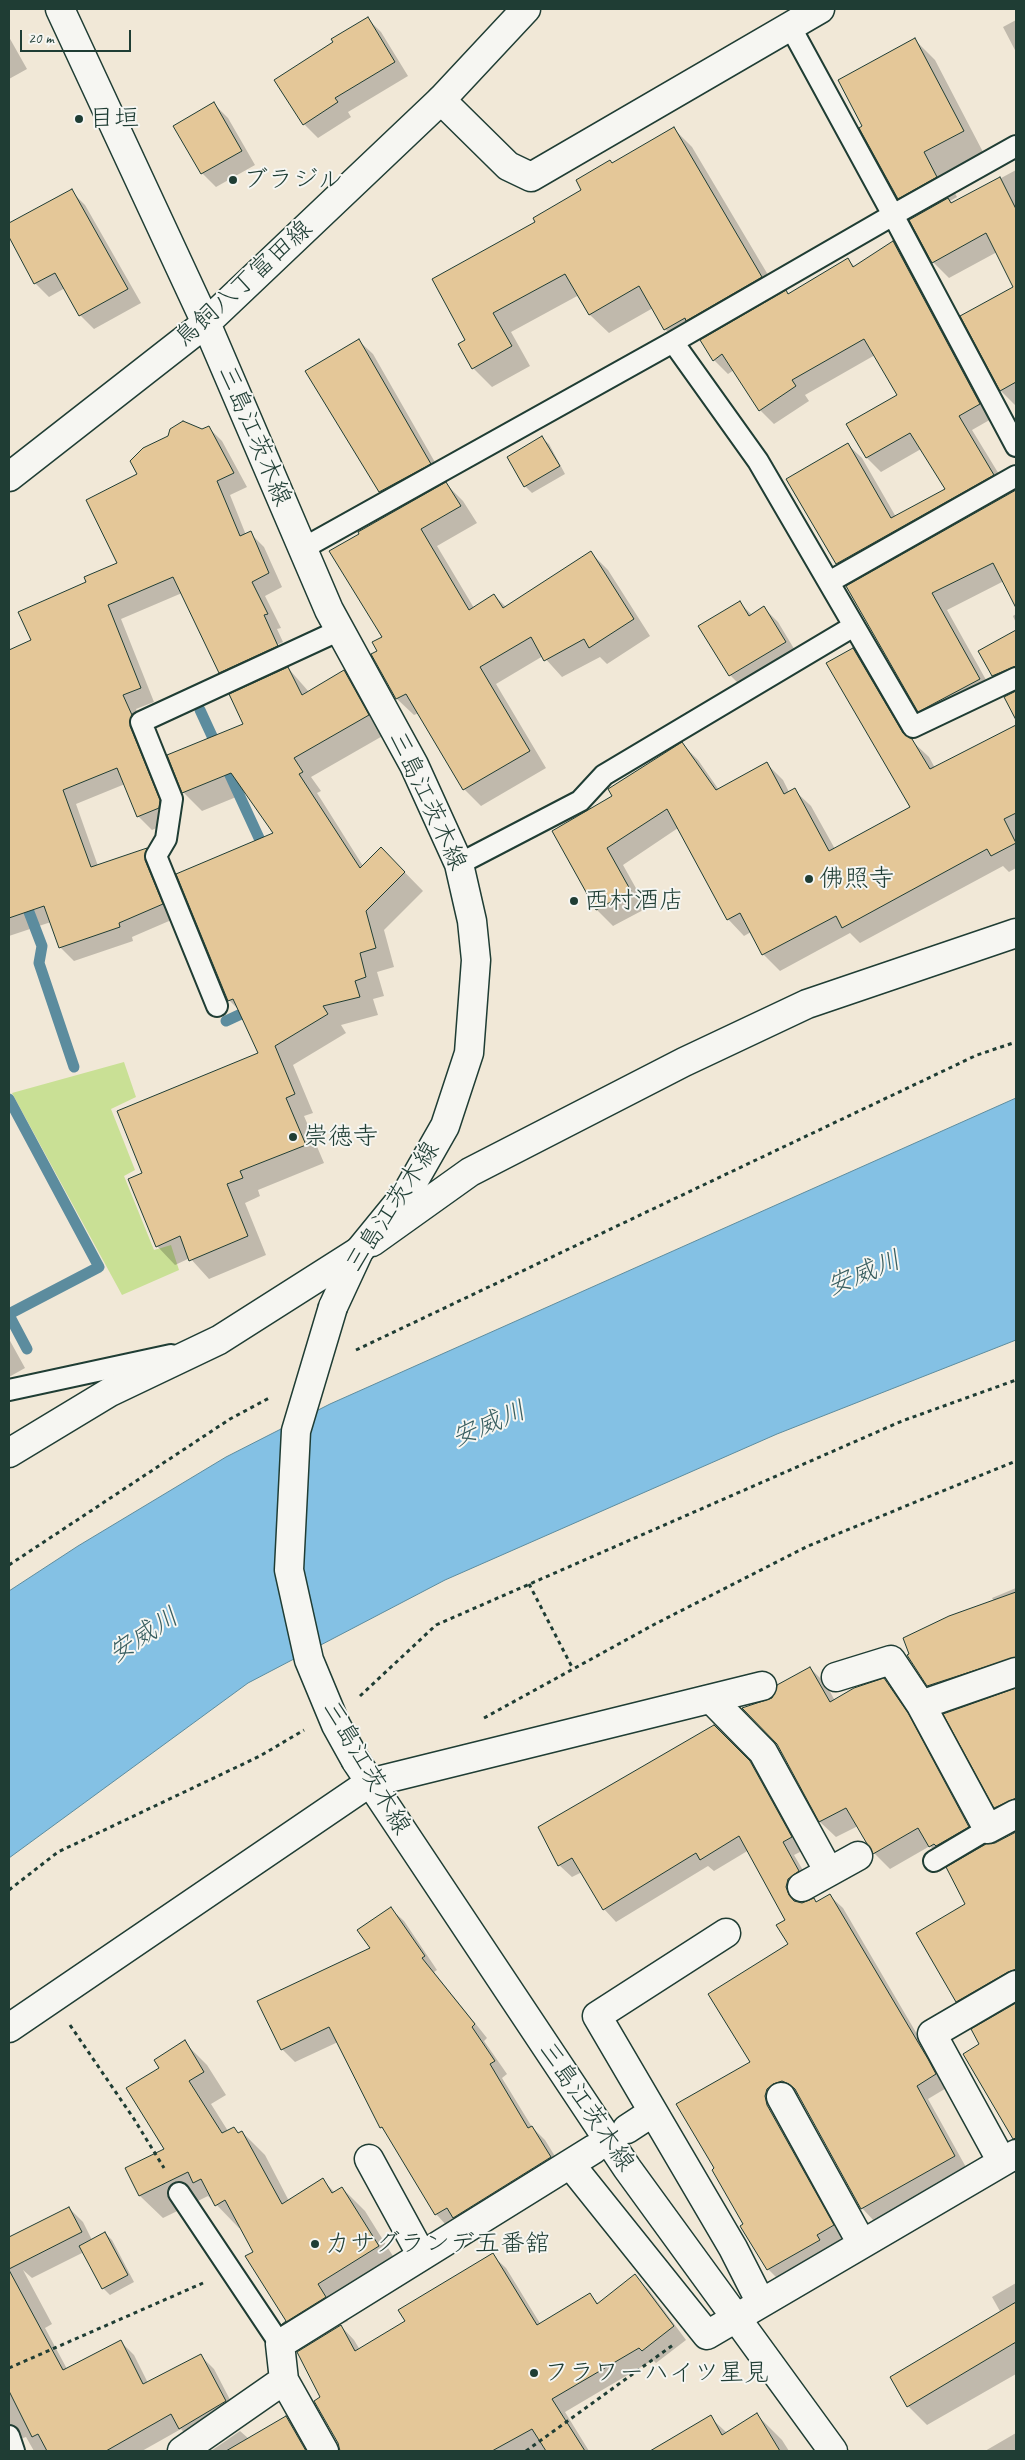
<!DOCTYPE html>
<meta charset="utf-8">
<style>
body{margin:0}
#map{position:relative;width:1025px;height:2460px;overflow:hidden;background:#f1e8d7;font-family:Caveat,sans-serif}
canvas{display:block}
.frame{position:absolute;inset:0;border:10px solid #1f3d34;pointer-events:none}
.scale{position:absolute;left:20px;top:30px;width:111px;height:22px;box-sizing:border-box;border:2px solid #1f3d34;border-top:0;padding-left:6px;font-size:15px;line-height:18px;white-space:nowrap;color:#1f3d34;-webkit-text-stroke:4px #f6f6f2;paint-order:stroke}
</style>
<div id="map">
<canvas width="1025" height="2460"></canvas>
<div class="frame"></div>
<div class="scale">20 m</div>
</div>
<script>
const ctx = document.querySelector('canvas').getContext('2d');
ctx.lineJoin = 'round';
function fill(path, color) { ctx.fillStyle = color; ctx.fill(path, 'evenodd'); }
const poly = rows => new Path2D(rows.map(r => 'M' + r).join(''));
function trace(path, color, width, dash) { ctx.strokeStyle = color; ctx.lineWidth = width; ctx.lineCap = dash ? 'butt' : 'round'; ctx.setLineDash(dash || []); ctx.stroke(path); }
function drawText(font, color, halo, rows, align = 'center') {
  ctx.font = font + ' Caveat,"Klee One",sans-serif'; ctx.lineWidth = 4; ctx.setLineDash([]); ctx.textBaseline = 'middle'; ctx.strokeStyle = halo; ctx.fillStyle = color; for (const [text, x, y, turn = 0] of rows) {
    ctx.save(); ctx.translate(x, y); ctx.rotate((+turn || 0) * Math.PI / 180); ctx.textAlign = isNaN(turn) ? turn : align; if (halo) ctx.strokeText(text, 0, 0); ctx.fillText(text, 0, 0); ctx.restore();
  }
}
const green = poly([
 [124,1062,136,1097,111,1109,135,1170,124,1176,154,1250,171,1245,179,1270,122,1295,12,1093]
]);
const water = poly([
 [1016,1098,1016,1340,777,1434,445,1580,248,1683,9,1858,9,1591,78,1546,226,1457,330,1404,1016,1098]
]);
const shadow = poly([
 [367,18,381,32,408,76,348,112,351,117,318,138,304,124,335,43],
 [1016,20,1016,52,1003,27],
 [9,37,27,69,9,79],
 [915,40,935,60,983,152,944,173,957,197,950,201,953,204,1016,170,1016,406,1001,391,962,316,1015,287,997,252,949,278,933,262,917,216,899,198],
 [214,104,228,118,255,165,216,187,202,173],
 [673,128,692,147,780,295,789,295,848,260,855,267,893,243,907,257,993,418,972,430,1008,489,852,578,837,563,788,479,847,444,862,458,896,517,946,490,921,449,881,472,867,458,847,425,899,396,875,355,805,395,809,401,774,424,760,410,734,370,728,374,714,360,704,336,684,348,665,329,653,308,609,333,590,315,579,295,511,332,530,366,492,387,473,368,467,340,537,222,583,190,612,164],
 [71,191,85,205,141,303,94,329,80,315,65,288,49,297,35,283,9,235,9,224],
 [359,341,373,354,444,478,394,505,380,492,307,371],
 [208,427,222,441,247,487,230,495,246,535,250,533,264,547,282,587,265,596,281,628,277,629,283,642,224,669,224,672,284,644,291,660,234,686,220,672,182,593,121,619,154,702,136,709,172,821,152,830,138,816,125,784,76,804,98,866,147,849,160,863,176,918,132,937,133,941,74,961,60,947,51,922,9,936,9,652,32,641,88,582,119,563,139,475],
 [542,438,549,444,565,474,532,493,525,486],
 [446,484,463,501,477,523,437,546,474,608,494,595,506,607,591,553,608,570,650,636,607,664,600,657,562,677,543,656,496,684,546,768,481,806,464,789,419,713,414,715,397,699,379,651,384,637,331,552],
 [1016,492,1016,606,1004,581,947,610,995,696,935,727,919,711,848,587],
 [740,603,752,615,764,608,778,622,799,657,744,689,730,675],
 [1016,614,1016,623,1013,616],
 [1016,631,1016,689,1010,692,993,675,980,651],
 [853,650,869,666,913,742,929,757,935,768,1016,727,1016,868,1009,872,1003,866,860,943,850,933,780,971,763,954,751,932,744,936,728,919,678,828,623,865,647,908,613,926,597,910,553,831,614,797,682,744,698,760,719,790,767,764,783,780,789,792,794,790,811,806,835,849,912,808],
 [288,668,309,692,344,672,362,690,386,734,311,777,321,791,317,793,363,866,381,848,423,891,384,930,394,967,377,972,384,996,373,999,378,1015,341,1025,346,1033,293,1065,313,1113,304,1116,324,1163,258,1190,260,1196,245,1203,266,1255,209,1279,190,1258,175,1265,157,1246,144,1174,259,1054,240,1011,229,1000,275,834,246,793,202,811,183,792,245,724],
 [9,1339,25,1368,9,1377],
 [1016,1588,1016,1668,938,1695,928,1685,994,1601,992,1598],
 [810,1668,826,1684,835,1701,884,1680,900,1696,984,1843,946,1862,930,1846,890,1869,874,1853,858,1826,836,1837,820,1822,778,1744,773,1699],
 [1016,1690,1016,1812,1005,1816,995,1807,945,1714],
 [714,1726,763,1776,804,1850,794,1855,811,1884,801,1892,799,1903,814,1900,817,1903,830,1896,843,1908,948,2087,928,2099,967,2169,874,2221,862,2208,799,2095,787,2095,846,2238,781,2282,768,2269,745,2224,752,2062,789,1944,787,1920,749,1850,714,1871,708,1866,616,1922,604,1909,582,1872,572,1877,559,1865],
 [1016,1833,1016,1981,966,2011,957,2001,967,1904,996,1844],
 [390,1908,404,1921,437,1970,434,1972,487,2038,484,2041,507,2074,502,2078,532,2127,545,2140,564,2171,449,2228,436,2214,388,2135,381,2127,338,2042,295,2062,282,2049,372,1948],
 [1016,2004,1016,2126,1013,2128,981,2045,973,2030],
 [184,2042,207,2065,226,2095,211,2104,228,2131,234,2128,239,2134,242,2132,265,2155,289,2201,323,2180,335,2193,342,2188,365,2211,401,2269,340,2307,348,2321,340,2325,354,2340,360,2350,407,2322,492,2255,506,2268,541,2325,590,2295,599,2304,635,2276,648,2289,686,2340,656,2363,653,2360,565,2412,589,2451,341,2451,306,2348,283,2325,287,2321,247,2257,254,2252,241,2227,239,2228,208,2196,163,2218,140,2196,127,2169,166,2149,160,2068],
 [69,2208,83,2222,92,2240,105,2233,112,2240,134,2282,110,2295,103,2288,84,2252,32,2278,23,2270,52,2324,45,2328,67,2369,121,2342,134,2355,148,2383,201,2356,214,2369,238,2415,195,2445,181,2429,142,2451,34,2451,26,2437,14,2441,9,2451,9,2254,16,2260,9,2247,9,2239],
 [1016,2283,1016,2374,927,2425,908,2406,1001,2313,992,2297],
 [757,2415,782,2440,789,2451,652,2451,710,2417,727,2433],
 [286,2418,300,2431,311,2451,211,2451,240,2431,249,2439],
 [1016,2433,1016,2451,985,2451]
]);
const stream = poly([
 [200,710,265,851],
 [24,899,42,946,39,963,74,1067],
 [226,1021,254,1008],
 [9,1099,99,1267,9,1314],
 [9,1315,27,1349]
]);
const building = poly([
 [368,17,395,62,335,98,338,102,303,125,274,80,333,42,331,39,368,17],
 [915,38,964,131,924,152,937,177,898,199,859,128,862,126,838,80,915,38],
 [214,102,242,151,201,174,173,126,214,102],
 [674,127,762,277,686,321,685,318,664,330,639,286,589,315,565,274,493,313,512,346,472,369,458,344,465,340,432,279,535,222,533,218,581,190,576,180,610,160,612,163,674,127],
 [1000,177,1016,209,1016,382,1000,391,960,316,1013,287,986,233,932,263,909,220,948,198,951,203,1000,177],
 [72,189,128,289,79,316,55,273,34,284,9,237,9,223,72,189],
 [893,241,980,404,959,416,994,475,836,564,786,479,848,443,891,518,945,489,910,433,866,458,846,424,897,395,864,339,792,380,796,386,759,411,722,354,713,361,700,340,786,290,788,294,848,258,853,267,893,241],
 [359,339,431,464,379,492,305,371,359,339],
 [183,421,202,429,209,426,234,473,217,481,240,536,251,531,269,573,252,582,268,614,264,615,278,646,219,673,173,577,108,605,141,688,123,695,132,715,130,726,160,800,159,808,137,817,117,768,63,790,91,867,147,848,145,860,163,904,119,923,120,927,59,948,44,906,9,918,9,650,31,640,18,612,86,582,84,577,117,563,86,500,137,474,130,461,143,448,168,436,170,429,183,421],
 [542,436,560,466,524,487,507,457,542,436],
 [446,482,461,506,421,529,469,610,494,594,503,608,591,551,634,619,589,648,584,639,544,661,531,637,480,667,530,751,463,790,406,694,396,699,371,654,377,651,372,642,382,637,329,551,359,534,358,532,446,482],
 [1016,490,1016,608,993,563,932,593,980,679,918,712,846,586,1016,490],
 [740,601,749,616,764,606,786,642,729,676,698,626,740,601],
 [1016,630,1016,666,992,676,978,651,1016,630],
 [853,648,903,733,912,739,930,769,1016,725,1016,813,1004,819,1016,843,991,856,987,849,842,928,836,916,762,955,740,913,727,920,667,809,607,848,631,891,596,910,552,831,612,796,608,789,682,742,716,790,767,762,784,794,795,788,829,851,910,807,826,663,853,648],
 [288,667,302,695,344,670,369,715,294,758,303,772,299,774,360,868,381,847,405,872,366,911,376,948,360,953,366,977,355,981,360,997,323,1006,328,1014,275,1046,295,1094,286,1098,306,1145,240,1171,243,1178,227,1184,248,1236,189,1261,180,1236,156,1247,128,1179,142,1173,117,1111,258,1053,233,999,228,1001,176,874,273,833,231,773,182,793,167,755,243,724,229,694,288,667],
 [1016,691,1016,720,1004,697,1016,691],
 [1016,1592,1016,1657,927,1686,907,1655,909,1654,903,1638,949,1616,1016,1592],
 [810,1667,830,1702,854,1688,884,1678,908,1713,969,1827,936,1846,934,1844,929,1847,918,1828,873,1854,846,1808,819,1822,777,1744,742,1708,772,1698,777,1685,810,1667],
 [1016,1688,1016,1798,994,1808,943,1714,1016,1688],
 [714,1725,750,1761,792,1837,783,1842,799,1871,788,1879,786,1887,789,1895,794,1901,802,1903,814,1898,816,1902,830,1894,928,2059,936,2074,917,2086,955,2156,861,2209,795,2089,789,2084,782,2081,773,2084,767,2089,765,2096,767,2105,834,2225,817,2235,820,2240,767,2270,740,2226,743,2224,712,2170,714,2168,676,2104,750,2062,708,1994,788,1944,776,1925,785,1920,739,1836,700,1860,696,1853,603,1910,572,1858,558,1866,538,1827,714,1725],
 [1016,1832,1016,1969,1008,1972,956,2002,916,1933,965,1904,946,1867,986,1844,995,1843,1016,1832],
 [391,1907,425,1956,422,1958,475,2024,472,2027,495,2061,490,2064,528,2128,532,2126,551,2157,453,2218,447,2208,435,2215,382,2127,380,2128,329,2027,281,2050,257,2001,370,1948,357,1930,391,1907],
 [1016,2003,1016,2138,1013,2139,963,2054,979,2044,971,2029,1016,2003],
 [185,2040,204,2072,189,2081,222,2133,234,2127,238,2133,242,2131,282,2204,323,2178,332,2193,342,2187,379,2246,318,2284,326,2297,281,2325,286,2321,245,2256,253,2252,225,2200,215,2206,201,2179,193,2183,188,2172,139,2196,125,2168,164,2149,126,2088,159,2068,154,2060,185,2040],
 [69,2207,82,2232,9,2269,9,2237,69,2207],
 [105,2232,128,2275,102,2289,79,2246,105,2232],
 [493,2253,537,2325,590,2293,597,2304,635,2274,674,2326,642,2351,639,2348,552,2399,585,2451,546,2451,532,2429,492,2451,340,2451,338,2443,314,2401,320,2397,297,2352,341,2325,355,2351,405,2321,398,2310,493,2253],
 [9,2270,63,2370,121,2340,143,2384,201,2354,226,2401,179,2429,171,2414,106,2451,47,2451,38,2434,32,2437,9,2391,9,2270],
 [1016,2302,1016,2342,907,2407,890,2377,1016,2302],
 [757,2413,780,2451,650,2451,711,2415,722,2435,757,2413],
 [286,2416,306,2451,226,2451,286,2416]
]);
const path = poly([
 [356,1350,977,1055,1016,1042],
 [9,1565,230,1419,271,1397],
 [529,1584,573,1669],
 [360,1696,436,1625,902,1421,1016,1380],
 [484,1718,655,1624,808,1546,1016,1461],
 [9,1890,58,1852,260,1756,304,1730],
 [70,2025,134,2119,164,2168],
 [9,2368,203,2283],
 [526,2451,673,2345]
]);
const service = poly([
 [790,26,893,215,1016,146],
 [673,342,758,461,913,727,1016,678],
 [302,549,673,342,893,215,1016,446],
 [829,582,1016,476],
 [459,864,580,801,604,775,854,626],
 [217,1006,156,856,166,839,172,799,141,722,340,630],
 [9,1390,171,1355],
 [934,1861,988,1829],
 [179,2193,280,2344],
 [9,2436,14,2451]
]);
const minor = poly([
 [441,100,508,166,531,177,820,9],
 [9,1453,110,1392,219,1340,359,1251],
 [836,1677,891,1660,921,1705,988,1829,1016,1814],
 [711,1699,763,1752,829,1872],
 [921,1705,1016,1672],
 [802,1887,858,1856],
 [726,1933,597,2016,733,2248,761,2303],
 [9,2028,369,1783,762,1686],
 [781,2097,862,2244],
 [627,2129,653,2112],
 [369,2159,422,2256],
 [1002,2162,932,2034,1016,1985],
 [570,2164,707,2335,1016,2154],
 [284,2380,324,2451],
 [182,2451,284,2380,280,2344,594,2149]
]);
const tertiary = poly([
 [372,1242,470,1172,684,1062,807,1004,1016,933]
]);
const secondary = poly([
 [60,9,206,323,329,610,414,765,459,864,472,921,476,960,469,1053,445,1126,408,1191,359,1251,333,1307],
 [9,477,206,323,441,100,526,9],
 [356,1761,627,2168,833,2451]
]);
const secondaryBridge = poly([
 [333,1307,296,1431,289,1570,309,1660,336,1725,356,1761]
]);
const markers = [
 [79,119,5,"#1f3d34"],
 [233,180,5,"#1f3d34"],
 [809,879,5,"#1f3d34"],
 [574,901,5,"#1f3d34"],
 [293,1137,5,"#1f3d34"],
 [315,2244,5,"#1f3d34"],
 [534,2373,5,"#1f3d34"]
];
const poiNames = [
 ["目垣",89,119],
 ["ブラジル",243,180],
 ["佛照寺",819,879],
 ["西村酒店",584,901],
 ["崇徳寺",303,1137],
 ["カサグランデ五番舘",325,2244],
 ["フラワーハイツ星見",544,2373]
];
const streetNames = [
 ["鳥飼八丁富田線",244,284,-42],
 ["三島江茨木線",254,436,67],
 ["三島江茨木線",427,801,65],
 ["三島江茨木線",393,1207,-57],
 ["三島江茨木線",366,1768,60],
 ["三島江茨木線",586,2107,56]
];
const waterNames = [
 ["安威川",864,1274,-22],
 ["安威川",489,1425,-23],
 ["安威川",144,1636,-33]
];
fill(green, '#c9e095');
fill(water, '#84c1e4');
trace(water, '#5c8c9e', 1);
fill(shadow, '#0003');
trace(stream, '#5c8c9e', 11);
fill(building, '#e4c798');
trace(building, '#1f3d34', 1);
trace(service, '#1f3d34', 24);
trace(minor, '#1f3d34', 31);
trace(tertiary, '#1f3d34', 31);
trace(secondary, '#1f3d34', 31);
trace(path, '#1f3d34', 3, [4, 4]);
trace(service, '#f6f6f2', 20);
trace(minor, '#f6f6f2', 28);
trace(tertiary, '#f6f6f2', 28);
trace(secondary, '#f6f6f2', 28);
trace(secondaryBridge, '#1f3d34', 31, []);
trace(secondaryBridge, '#f6f6f2', 28);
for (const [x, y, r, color] of markers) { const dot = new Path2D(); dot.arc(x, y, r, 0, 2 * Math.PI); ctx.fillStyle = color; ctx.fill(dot); trace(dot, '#f6f6f2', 2); }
drawText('25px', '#1f3d34', '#f6f6f2', poiNames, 'left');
drawText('25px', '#1f3d34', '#f6f6f2', streetNames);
drawText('italic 26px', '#385e60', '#f6f6f2', waterNames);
</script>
